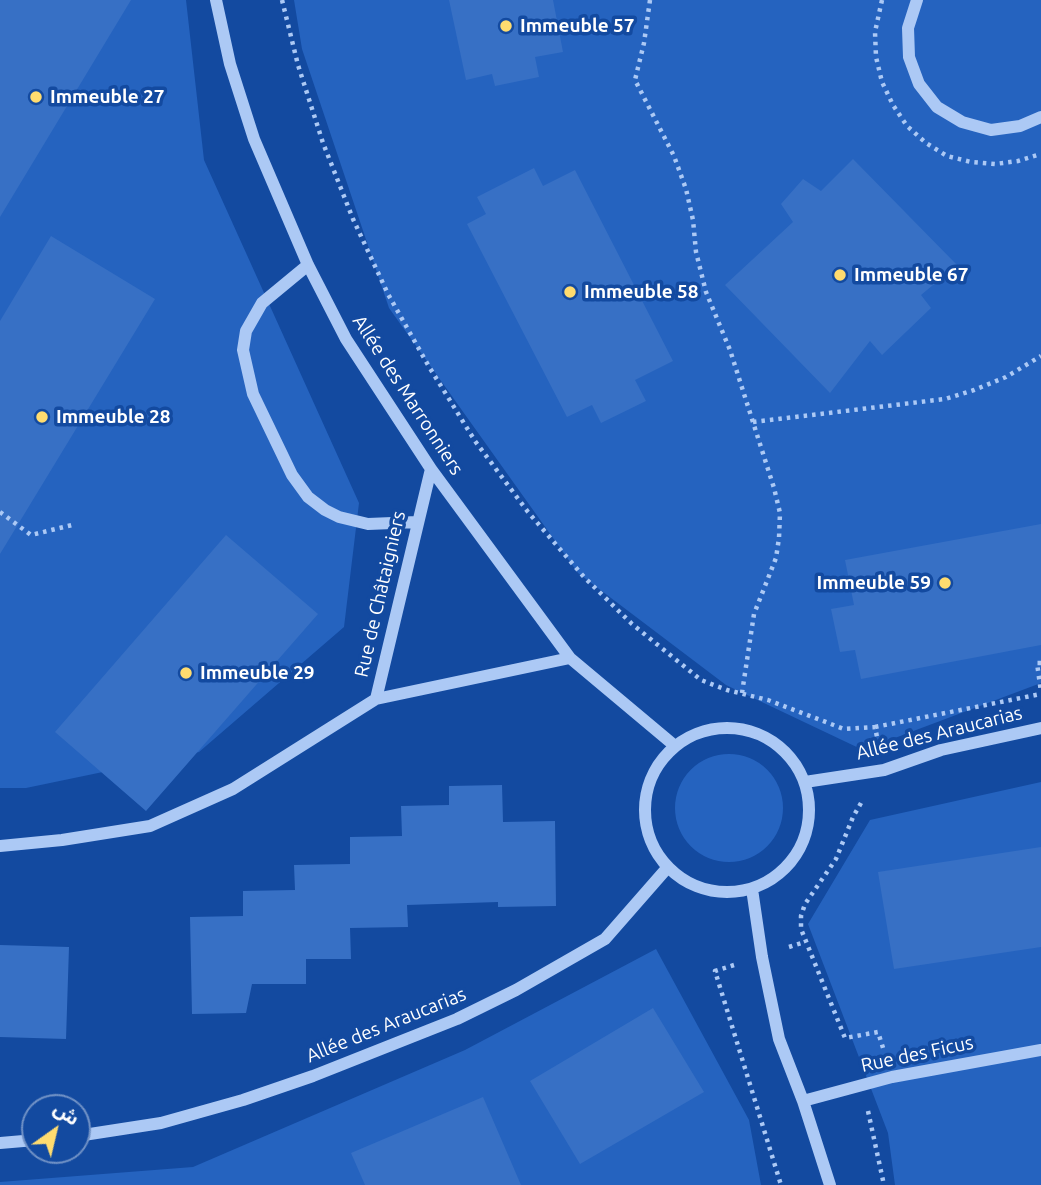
<!DOCTYPE html>
<meta charset="utf-8">
<style>
body{margin:0}
#map{position:relative;width:1041px;height:1185px;overflow:hidden;background:#134aa0;font-family:Ubuntu,"Noto Sans Arabic",sans-serif}
canvas{display:block}
.north{position:absolute;left:21px;top:1094px;width:70px;height:70px;box-sizing:border-box;background:#134aa0;border:2px solid #7192c6;border-radius:50%;rotate:34deg;font-size:19px;font-weight:700;line-height:28px;text-align:center;color:#fff}
.north::after{content:'';display:block;margin:auto;width:24px;height:32px;background:#ffdc6f;clip-path:polygon(50% 0,100% 100%,50% 72%,0 100%)}
</style>
<div id="map">
<canvas width="1041" height="1185"></canvas>
<div class="north">ش</div>
</div>
<script>
const ctx = document.querySelector('canvas').getContext('2d');
ctx.lineJoin = 'round';
function fill(path, color) { ctx.fillStyle = color; ctx.fill(path, 'evenodd'); }
const poly = rows => new Path2D(rows.map(r => 'M' + r).join(''));
function trace(path, color, width, dash) { ctx.strokeStyle = color; ctx.lineWidth = width; ctx.lineCap = dash ? 'butt' : 'round'; ctx.setLineDash(dash || []); ctx.stroke(path); }
function drawText(font, color, halo, rows, align = 'center') {
  ctx.font = font + ' Ubuntu,sans-serif'; ctx.lineWidth = 7; ctx.setLineDash([]); ctx.textBaseline = 'middle'; ctx.strokeStyle = halo; ctx.fillStyle = color; for (const [text, x, y, turn = 0] of rows) {
    ctx.save(); ctx.translate(x, y); ctx.rotate((+turn || 0) * Math.PI / 180); ctx.textAlign = isNaN(turn) ? turn : align; if (halo) ctx.strokeText(text, 0, 0); ctx.fillText(text, 0, 0); ctx.restore();
  }
}
const green = poly([
 [0,0,186,0,204,160,359,503,344,627,199,752,26,788,0,788],
 [294,0,1041,0,1041,683,863,750,726,685,578,573,389,308,302,49],
 '675 808a54 54 0 1 1 108 0a54 54 0 1 1-108 0Z',
 [1041,782,1041,1185,895,1185,888,1133,808,924,870,820],
 [656,949,749,1120,761,1185,0,1185,0,1182,193,1167,465,1050]
]);
const building = poly([
 [0,0,131,0,0,217],
 [449,0,553,0,563,52,535,57,539,77,495,86,492,74,466,80],
 [853,159,957,265,921,295,931,308,882,355,870,341,830,393,725,285,793,222,781,204,803,179,821,191],
 [534,168,543,186,575,170,673,361,635,380,646,401,601,423,592,405,567,417,467,224,486,214,477,197],
 [51,236,155,299,0,554,0,321],
 [1041,524,1041,645,861,679,855,650,840,652,831,609,854,605,845,560],
 [226,535,318,614,146,811,55,732],
 [502,785,503,822,555,821,556,906,498,907,498,902,407,905,408,927,350,928,351,959,306,959,306,984,252,984,246,1013,192,1014,190,917,243,916,243,891,295,890,294,865,350,864,350,837,402,836,401,806,449,805,449,786],
 [1041,847,1041,947,894,969,878,872],
 [0,945,69,947,66,1039,0,1037],
 [653,1008,704,1092,580,1164,530,1081],
 [483,1097,521,1185,365,1185,351,1153]
]);
const path = poly([
 [282,0,298,65,323,143,353,219,388,294,428,365,475,441,528,512,584,577,632,624,701,680,727,690,768,700,844,729,875,727,878,742],
 [650,0,644,43,635,80,674,156,686,189,693,220,696,252,706,292,730,350,774,488,780,513,779,538,776,558,754,614,742,693],
 [882,0,875,32,876,57,882,82,893,105,907,126,926,143,947,156,971,162,995,164,1018,161,1041,154],
 [753,422,945,399,974,390,1006,377,1041,356],
 [0,512,31,535,72,525],
 [1041,663,1037,663,1041,692],
 [875,727,1041,694],
 [861,803,853,817,836,859,805,904,801,916,801,929,845,1038,878,1032,884,1051],
 [789,947,805,942],
 [734,965,715,971,781,1185],
 [868,1111,884,1185]
]);
const minor = poly([
 [216,0,230,64,254,139,308,265,346,339,431,469,570,658,675,746],
 [917,0,908,28,909,57,919,84,937,107,962,122,991,130,1020,126,1041,117],
 [308,265,262,303,246,331,243,350,253,394,292,475,308,497,325,510,339,517,368,524,417,522],
 [376,699,431,469],
 '645 810a82 82 0 1 1 164 0a82 82 0 1 1-164 0Z',
 [805,782,884,770,941,750,1041,728],
 [0,846,62,840,150,826,233,789,376,699,570,658],
 [752,889,762,957,779,1039,803,1101,830,1185],
 [803,1101,892,1077,1041,1050],
 [77,1136,161,1123,243,1100,313,1076,457,1019,516,990,605,939,668,867],
 [0,1143,35,1140]
]);
const markers = [
 [506,26,7,"#ffdc6f"],
 [36,97,7,"#ffdc6f"],
 [840,275,7,"#ffdc6f"],
 [570,292,7,"#ffdc6f"],
 [42,417,7,"#ffdc6f"],
 [945,583,7,"#ffdc6f"],
 [186,673,7,"#ffdc6f"]
];
const poiNames = [
 ["Immeuble 57",520,26],
 ["Immeuble 27",50,97],
 ["Immeuble 67",854,275],
 ["Immeuble 58",584,292],
 ["Immeuble 28",56,417],
 ["Immeuble 59",931,583,"right"],
 ["Immeuble 29",200,673]
];
const streetNames = [
 ["Allée des Marronniers",408,395,57],
 ["Rue de Châtaigniers",380,594,-77],
 ["Allée des Araucarias",939,733,-14],
 ["Allée des Araucarias",386,1025,-22],
 ["Rue des Ficus",917,1054,-12]
];
fill(green, '#2563bf');
fill(building, '#3770c5');
trace(path, '#acc9f5', 4.5, [3.5, 5]);
trace(minor, '#acc9f5', 12);
for (const [x, y, r, color] of markers) { const dot = new Path2D(); dot.arc(x, y, r, 0, 2 * Math.PI); ctx.fillStyle = color; ctx.fill(dot); trace(dot, '#134aa0', 2.5); }
drawText('bold 19px', '#fff', '#134aa0', poiNames, 'left');
drawText('19px', '#fff', '#134aa0', streetNames);
</script>
